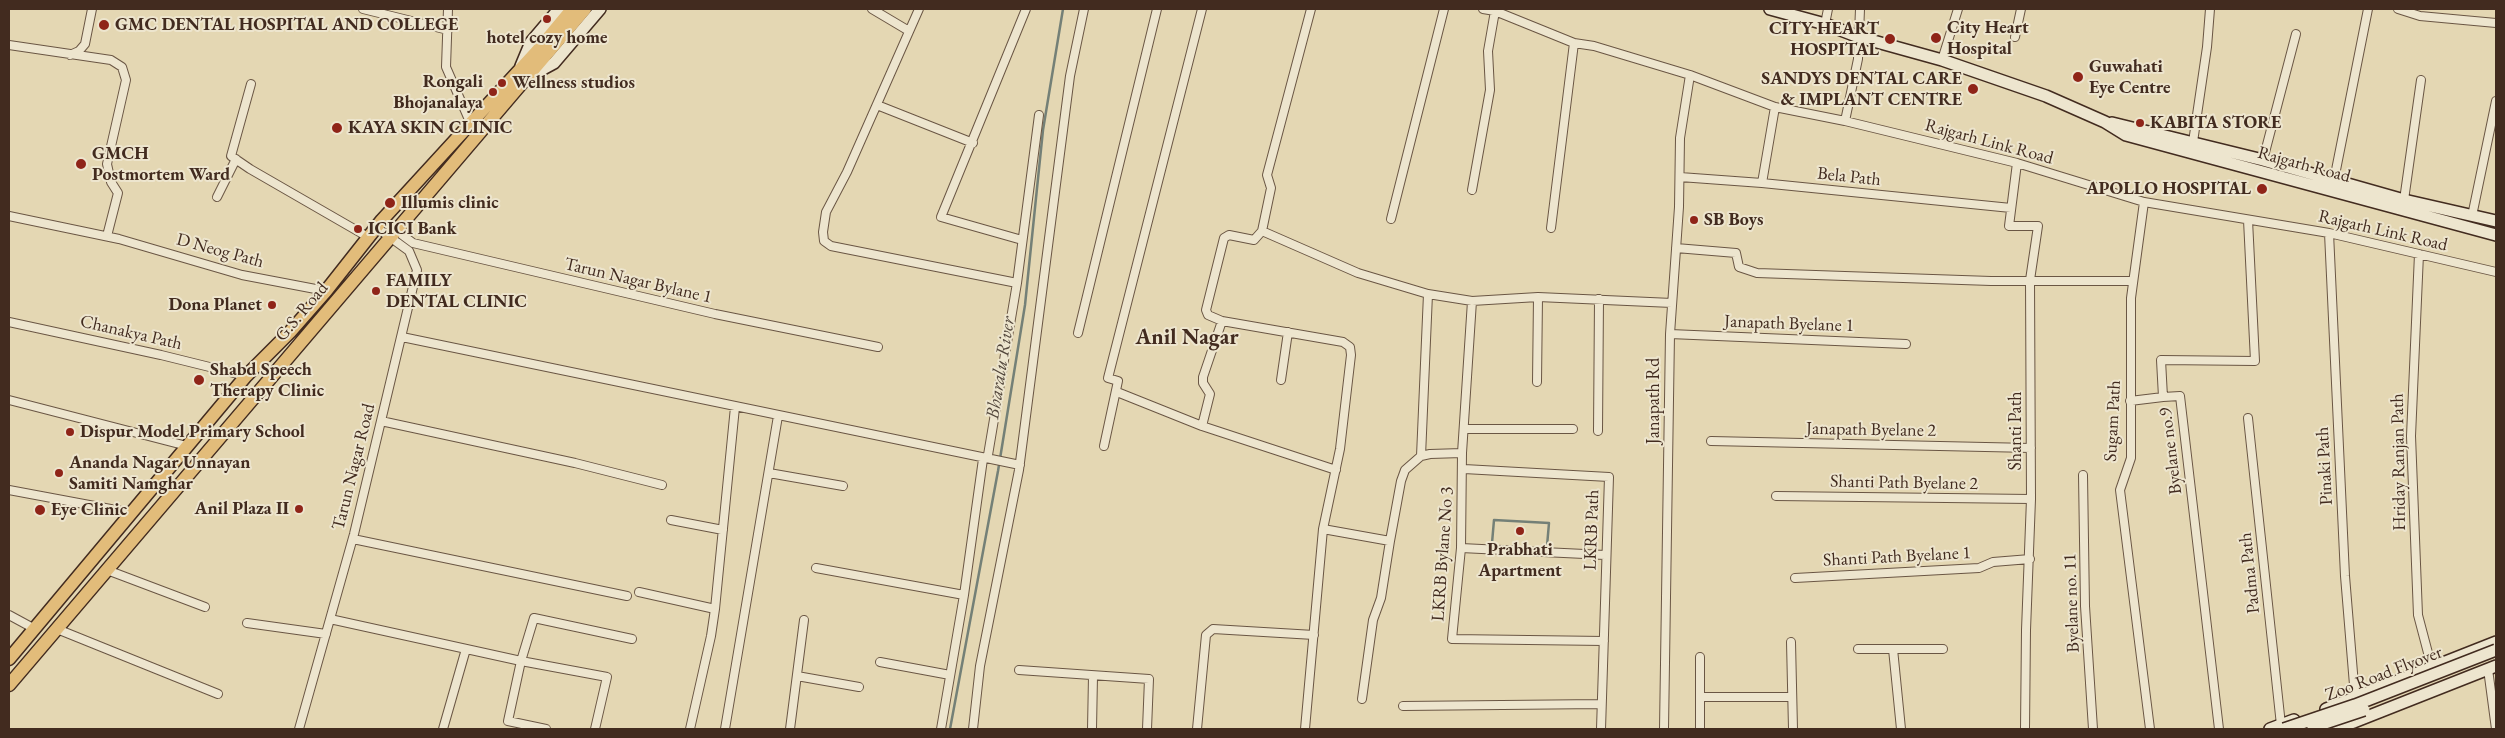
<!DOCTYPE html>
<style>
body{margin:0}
#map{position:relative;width:2505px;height:738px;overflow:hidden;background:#e4d7b3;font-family:"EB Garamond",serif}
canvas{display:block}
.frame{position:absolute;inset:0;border:10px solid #422b1f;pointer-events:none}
</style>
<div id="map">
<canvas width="2505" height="738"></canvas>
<div class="frame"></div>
</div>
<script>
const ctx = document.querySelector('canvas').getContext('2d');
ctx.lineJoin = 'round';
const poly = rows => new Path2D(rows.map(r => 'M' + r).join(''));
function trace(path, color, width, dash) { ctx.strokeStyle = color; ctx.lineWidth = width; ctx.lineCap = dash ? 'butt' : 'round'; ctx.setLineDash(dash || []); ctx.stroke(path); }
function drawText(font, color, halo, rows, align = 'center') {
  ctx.font = font + ' "EB Garamond",serif'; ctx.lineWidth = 4; ctx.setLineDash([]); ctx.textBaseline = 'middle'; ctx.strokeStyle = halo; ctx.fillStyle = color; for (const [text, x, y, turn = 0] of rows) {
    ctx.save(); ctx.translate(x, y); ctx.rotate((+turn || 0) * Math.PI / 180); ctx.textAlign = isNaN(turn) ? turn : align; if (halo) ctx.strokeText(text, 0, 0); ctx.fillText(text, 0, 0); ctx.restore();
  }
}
const stream = poly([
 [1492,543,1494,520,1549,523,1547,546],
 [950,729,998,471,1025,305,1043,130,1063,9]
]);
const street = poly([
 [363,9,448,30],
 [448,9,446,67,470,122],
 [872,9,909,31],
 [919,9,847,172,826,212,823,232,824,241,831,246,1017,283],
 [1311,9,1267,175,1271,188,1262,231,1358,273,1428,294,1472,301,1538,297,1672,303],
 [1483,9,1495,11,1574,43,1594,46,1690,75,1775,107,1845,121,2017,163,2144,202,2329,233,2496,272],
 [2398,9,2420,16,2496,23],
 [1825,24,1828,9],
 [2015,37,2021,9],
 [9,45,111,60,122,67,126,80,107,164,111,182,118,193,107,236],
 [70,55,79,51,85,44,92,9],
 [1942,60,1958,9],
 [251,84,231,156,250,169,368,237],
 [877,105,973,143],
 [1775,107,1762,183,2011,208],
 [1845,121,1858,59,1860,9],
 [2193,142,2207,47,2210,9],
 [2263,160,2296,34],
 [2017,163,2009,226,2038,226,2030,280,2031,499,2026,630,2025,729],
 [1680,177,1762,183],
 [2334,180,2368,9],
 [1472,190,1490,90,1488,51,1495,11],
 [217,197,236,159],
 [2404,200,2421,80],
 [2144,202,2131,298,2131,458,2120,490,2150,729],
 [9,216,119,239,242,275,326,291],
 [2472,216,2496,101],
 [1391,219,1444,9],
 [382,220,413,243,715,314,878,347],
 [1551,228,1574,43],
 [1262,231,1254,240,1229,235,1224,238,1206,310,1208,315,1222,321,1343,342,1350,347,1351,355,1340,449,1323,529,1305,729],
 [2329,233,2345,576,2355,697],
 [1022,240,941,217,1026,9],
 [1676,248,1736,253,1739,267,1757,273,1991,281,2132,281],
 [2419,254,2411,436,2418,615,2432,668],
 [1472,301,1462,453,1461,548,1452,639,1604,641],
 [9,322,161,355,246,376],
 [1078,333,1157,9],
 [1670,334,1906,344],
 [402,337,1020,465],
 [1281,380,1288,332],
 [1537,382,1538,297],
 [1117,392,1202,426,1336,470],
 [9,400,187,446],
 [2130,401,2163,397],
 [2248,418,2281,725],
 [381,421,575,463,662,485],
 [1202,426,1210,394,1203,383,1203,377,1222,321],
 [1465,429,1573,429],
 [1598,431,1599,299],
 [1711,441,2031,448],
 [1104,446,1118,381,1108,378,1202,9],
 [1421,456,1428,294],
 [1464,469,1609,477,1601,729],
 [769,473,843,486],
 [2083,475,2085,606,2093,729],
 [9,490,132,513],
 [1776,496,2031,499],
 [671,520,723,530],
 [1323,529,1390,541,1401,481,1405,470,1421,456,1430,454,1462,453],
 [353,539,627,596],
 [1461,548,1605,555],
 [816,568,964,595],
 [107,570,205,607],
 [1795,578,1979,568,1993,562,2030,559],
 [639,592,715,609],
 [9,615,33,628],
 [330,619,521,661,508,721,546,729],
 [247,623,326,634],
 [57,629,218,694],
 [1791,642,1793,729],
 [1858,649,1943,649],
 [1893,649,1901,729],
 [1700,657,1700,729],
 [880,662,950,675],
 [2488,669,2496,729],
 [1019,670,1149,679,1147,729],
 [797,676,859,687],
 [1700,697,1792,697],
 [1362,699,1373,620,1381,598,1390,541],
 [1403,706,1601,704],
 [299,729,354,534,417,270,409,251,376,227],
 [443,729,466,649],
 [595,729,607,677,521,661,534,618,632,639],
 [690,729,711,636,715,609,735,407],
 [725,729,778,416],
 [790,729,804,620],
 [941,729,964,595,983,459,988,455,1017,283,1039,115],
 [973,729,980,666,1019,470,1070,76,1084,9],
 [1092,729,1093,676],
 [1197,729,1206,635,1213,629,1314,635],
 [1664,729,1670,334,1679,207,1680,138,1690,75],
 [2219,729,2180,396,2163,397,2161,360,2255,361,2248,220]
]);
const secondary = poly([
 [1770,9,1825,24,1859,37,1942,60,2046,96,2105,122,2126,135,2496,235],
 [521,66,531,42,559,9],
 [530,76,554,63,600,9],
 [2112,123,2263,160,2404,200,2496,221],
 [2326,709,2496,642],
 [2270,729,2294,720],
 [2331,729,2354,722,2496,666]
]);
const primary = poly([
 [9,659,246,376,290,332,326,291,382,220,537,51,572,9],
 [9,685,585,9]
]);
const secondaryBridge = poly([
 [2313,727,2364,710],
 [2284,729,2355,705,2496,650]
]);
const markers = [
 [547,19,5,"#8f2418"],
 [104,25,6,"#8f2418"],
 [1936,38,6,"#8f2418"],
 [1890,39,6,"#8f2418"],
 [2078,77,6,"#8f2418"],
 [502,83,5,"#8f2418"],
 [1973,89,6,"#8f2418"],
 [493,92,5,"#8f2418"],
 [2140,123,5,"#8f2418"],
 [337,128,6,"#8f2418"],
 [81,164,6,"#8f2418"],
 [2262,189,6,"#8f2418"],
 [390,203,6,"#8f2418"],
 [1694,220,5,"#8f2418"],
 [358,229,5,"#8f2418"],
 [376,291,5,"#8f2418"],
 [272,305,5,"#8f2418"],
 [199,380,6,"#8f2418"],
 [70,432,5,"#8f2418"],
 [59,473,5,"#8f2418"],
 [299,509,5,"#8f2418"],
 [40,510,6,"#8f2418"],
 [1520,531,5,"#8f2418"]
];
const poiNames = [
 ["GMC DENTAL HOSPITAL AND COLLEGE",115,25],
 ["City Heart",1947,28],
 ["Hospital",1947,49],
 ["CITY HEART",1879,29,"right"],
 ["HOSPITAL",1879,50,"right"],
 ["hotel cozy home",547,38,"center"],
 ["Guwahati",2089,67],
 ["Eye Centre",2089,88],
 ["SANDYS DENTAL CARE",1962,79,"right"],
 ["& IMPLANT CENTRE",1962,100,"right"],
 ["Rongali",483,82,"right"],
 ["Bhojanalaya",483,103,"right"],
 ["Wellness studios",512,83],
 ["KABITA STORE",2150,123],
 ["KAYA SKIN CLINIC",348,128],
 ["GMCH",92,154],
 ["Postmortem Ward",92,175],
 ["APOLLO HOSPITAL",2251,189,"right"],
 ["Illumis clinic",401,203],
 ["SB Boys",1704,220],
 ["ICICI Bank",368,229],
 ["FAMILY",386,281],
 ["DENTAL CLINIC",386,302],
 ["Dona Planet",262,305,"right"],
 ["Shabd Speech",210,370],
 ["Therapy Clinic",210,391],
 ["Dispur Model Primary School",80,432],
 ["Ananda Nagar Unnayan",69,463],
 ["Samiti Namghar",69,484],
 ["Anil Plaza II",289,509,"right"],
 ["Eye Clinic",51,510],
 ["Prabhati",1520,550,"center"],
 ["Apartment",1520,571,"center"]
];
const streetNames = [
 ["Rajgarh Link Road",1989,142,15],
 ["Rajgarh Road",2304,165,15],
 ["Bela Path",1849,177,6],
 ["Rajgarh Link Road",2383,231,13],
 ["D Neog Path",220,251,15],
 ["Tarun Nagar Bylane 1",638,281,13],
 ["G.S. Road",302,312,-50],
 ["Janapath Byelane 1",1789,324,2],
 ["Chanakya Path",131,333,13],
 ["Janapath Rd",1654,401,-90],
 ["Sugam Path",2113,421,-87],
 ["Janapath Byelane 2",1871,430,1],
 ["Shanti Path",2016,431,-90],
 ["Byelane no.9",2171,451,-97],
 ["Hriday Ranjan Path",2399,462,-91],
 ["Pinaki Path",2325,466,-93],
 ["Tarun Nagar Road",354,467,-76],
 ["Shanti Path Byelane 2",1904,483,1],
 ["LKRB Path",1592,530,-88],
 ["LKRB Bylane No 3",1443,554,-86],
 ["Shanti Path Byelane 1",1897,557,-3],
 ["Padma Path",2250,573,-96],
 ["Byelane no. 11",2072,603,-92],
 ["Zoo Road Flyover",2384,674,-21]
];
const waterNames = [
 ["Bharalu River",1001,368,-81]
];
const districtNames = [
 ["Anil Nagar",1187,338]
];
trace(stream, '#748077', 2.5);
trace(street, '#6a5644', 10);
trace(secondary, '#422b1f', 14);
trace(primary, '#422b1f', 15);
trace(street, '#ede5ce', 8);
trace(secondary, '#ede5ce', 11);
trace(primary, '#e2bc7a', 12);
trace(secondaryBridge, '#422b1f', 14, []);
trace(secondaryBridge, '#ede5ce', 11);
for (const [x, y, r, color] of markers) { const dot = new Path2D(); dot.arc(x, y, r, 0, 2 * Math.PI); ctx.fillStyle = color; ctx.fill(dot); trace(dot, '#ede5ce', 2); }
drawText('bold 18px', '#422b1f', '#ede5ce', poiNames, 'left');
drawText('18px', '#422b1f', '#ede5ce', streetNames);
drawText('italic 19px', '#53473c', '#ede5ce', waterNames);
drawText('bold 22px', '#422b1f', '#ede5ce', districtNames);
</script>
